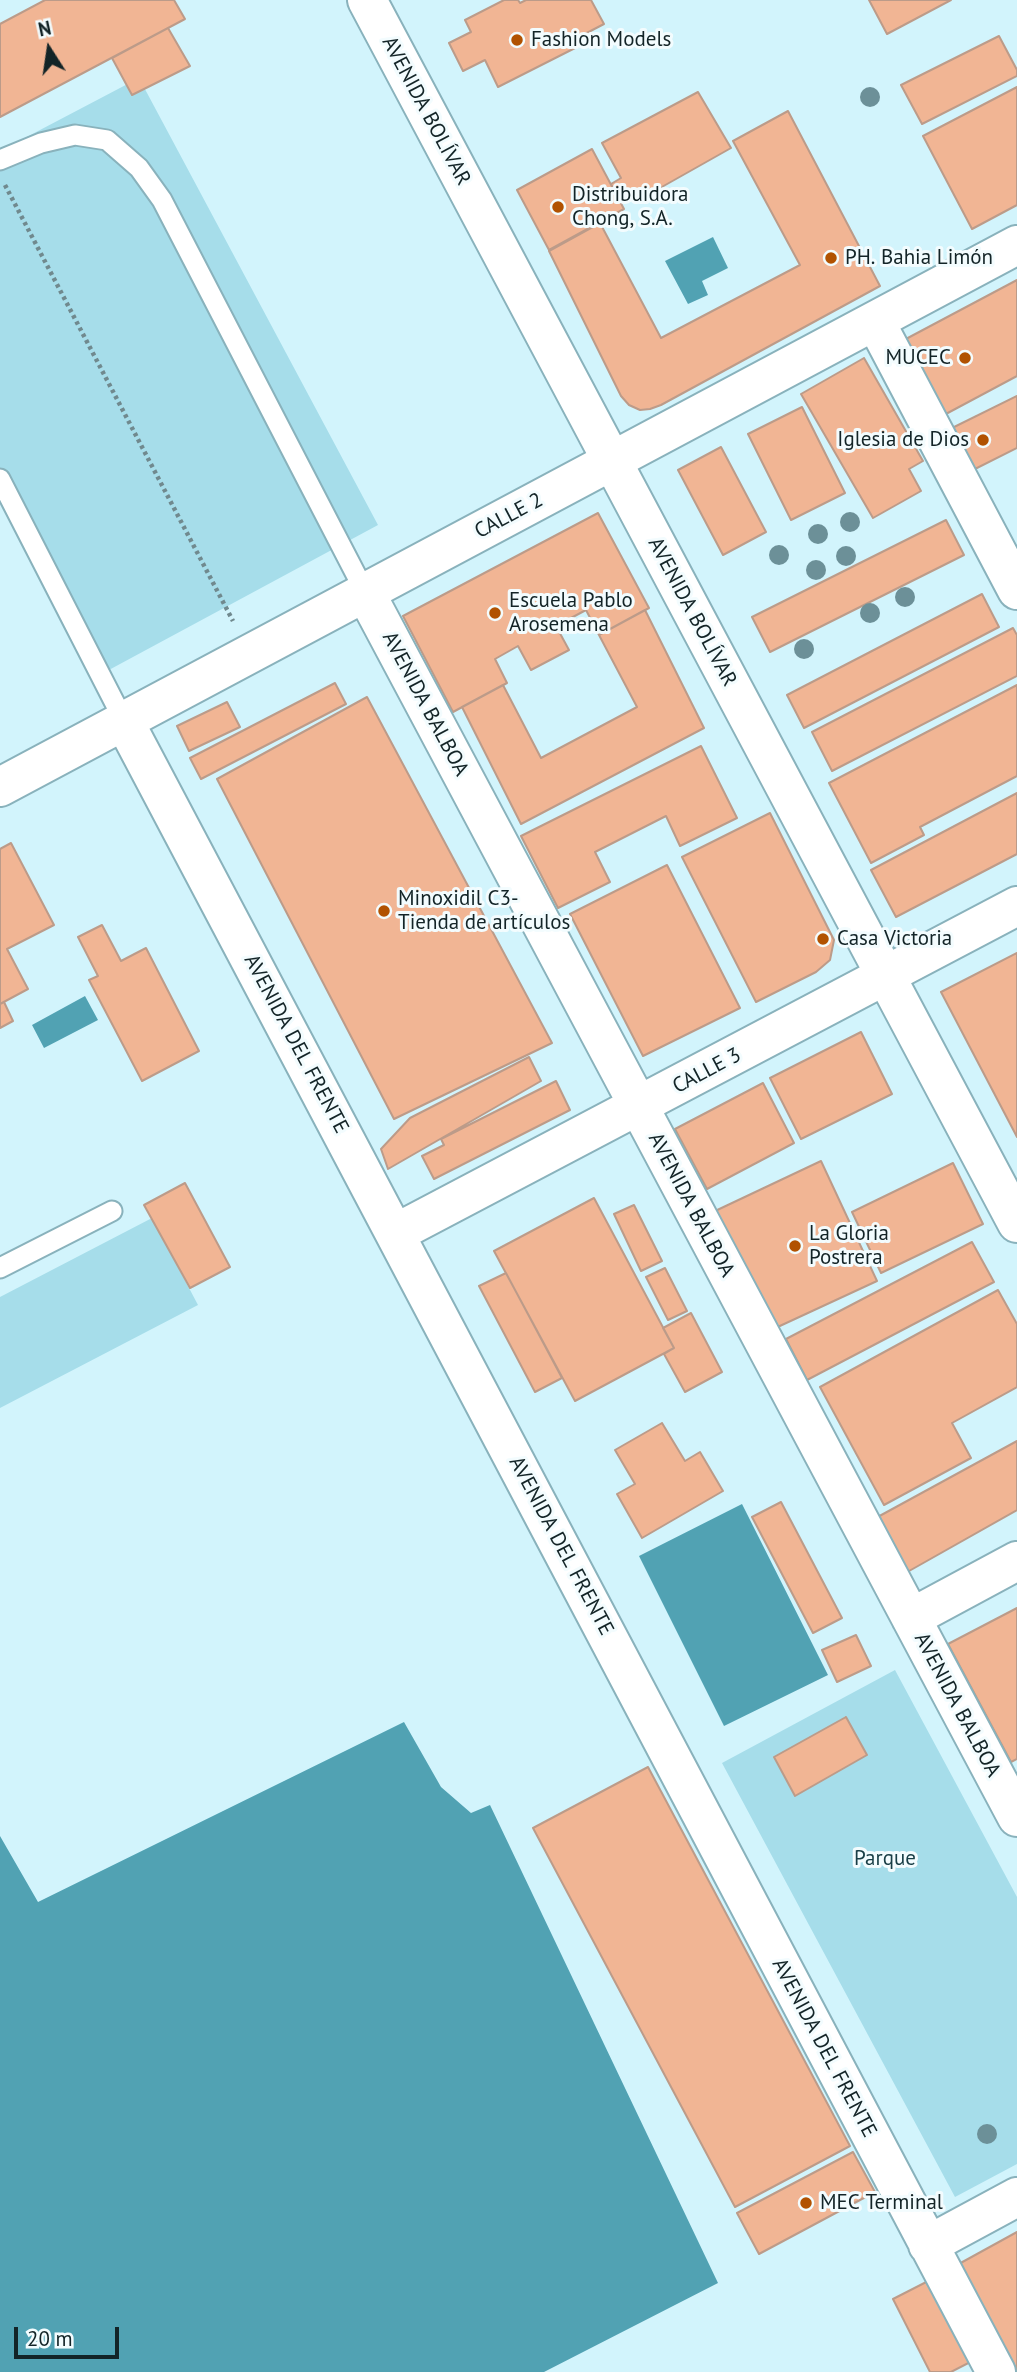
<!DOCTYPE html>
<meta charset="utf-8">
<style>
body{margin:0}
#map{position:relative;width:1017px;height:2372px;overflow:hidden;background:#d2f4fc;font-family:"PT Sans",sans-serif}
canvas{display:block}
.north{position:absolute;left:14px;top:14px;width:70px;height:70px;-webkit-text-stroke:5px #f3fcfe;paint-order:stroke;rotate:348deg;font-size:19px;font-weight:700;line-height:28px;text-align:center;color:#132427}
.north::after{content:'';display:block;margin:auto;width:24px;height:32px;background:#132427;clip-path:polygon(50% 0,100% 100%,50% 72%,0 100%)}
.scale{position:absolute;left:14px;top:2327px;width:105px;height:32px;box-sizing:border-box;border:4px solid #132427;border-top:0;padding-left:9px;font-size:21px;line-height:24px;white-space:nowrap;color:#132427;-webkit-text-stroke:5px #f3fcfe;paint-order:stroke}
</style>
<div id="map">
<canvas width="1017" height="2372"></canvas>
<div class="north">N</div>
<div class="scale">20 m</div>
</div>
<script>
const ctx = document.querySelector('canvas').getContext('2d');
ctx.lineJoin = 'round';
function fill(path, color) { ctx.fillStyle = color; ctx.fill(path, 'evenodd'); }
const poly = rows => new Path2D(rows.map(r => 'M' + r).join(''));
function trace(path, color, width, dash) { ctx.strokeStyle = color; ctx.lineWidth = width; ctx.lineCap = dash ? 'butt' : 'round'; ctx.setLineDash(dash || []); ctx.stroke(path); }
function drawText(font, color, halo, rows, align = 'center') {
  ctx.font = font + ' "PT Sans",sans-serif'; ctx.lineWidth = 6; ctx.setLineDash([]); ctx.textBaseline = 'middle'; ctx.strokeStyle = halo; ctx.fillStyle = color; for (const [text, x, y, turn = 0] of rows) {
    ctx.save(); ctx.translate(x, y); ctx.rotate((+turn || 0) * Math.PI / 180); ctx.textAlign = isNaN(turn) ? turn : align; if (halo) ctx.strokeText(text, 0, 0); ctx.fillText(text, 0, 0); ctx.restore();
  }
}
const green = poly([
 [139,78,378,525,107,671,0,471,0,151],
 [152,1218,198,1305,0,1408,0,1297],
 [895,1670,1017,1897,1017,2164,955,2197,722,1763]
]);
const water = poly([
 [713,237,728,268,702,281,708,295,688,304,665,261],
 [85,996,98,1020,44,1048,32,1025],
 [742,1504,828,1675,724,1726,639,1556],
 [404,1722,441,1787,471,1813,490,1805,718,2283,544,2372,0,2372,0,1836,38,1902]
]);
const building = poly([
 [45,0,174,0,185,19,0,117,0,24,45,0],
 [504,0,518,0,520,3,526,0,591,0,604,24,577,38,581,45,498,87,485,60,463,71,449,43,471,32,465,20,504,0],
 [869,0,951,0,887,34,869,0],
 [168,28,190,66,132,95,112,58,168,28],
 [999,36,1017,70,1017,76,922,124,901,85,999,36],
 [1017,87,1017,205,972,229,923,136,1017,87],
 [698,92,731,148,637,201,632,193,619,200,611,184,621,178,602,143,698,92],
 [788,111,880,286,661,405,650,409,640,410,629,405,621,396,549,251,600,223,661,338,800,265,733,141,788,111],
 [592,149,624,209,549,250,517,190,592,149],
 [1017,280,1017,376,944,415,904,340,1017,280],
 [864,358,923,461,909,469,921,491,873,518,801,394,864,358],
 [1017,396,1017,448,965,474,944,432,1017,396],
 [802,407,845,493,791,520,748,434,802,407],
 [721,447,766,532,723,555,678,470,721,447],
 [598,513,649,608,599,635,586,610,556,626,569,650,531,670,518,646,495,659,507,683,453,712,403,616,598,513],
 [946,520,964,555,770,652,752,617,946,520],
 [982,594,999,627,804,728,787,695,982,594],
 [645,610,704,728,521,824,462,707,503,685,541,758,637,707,599,635,645,610],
 [1013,628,1017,635,1017,676,832,771,812,732,1013,628],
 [335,683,346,704,201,779,190,758,335,683],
 [1017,685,1017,776,920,827,924,835,871,863,829,783,1017,685],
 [367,697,552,1043,394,1119,217,779,367,697],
 [227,702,240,727,189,751,177,726,227,702],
 [701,746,737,818,680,846,666,816,595,852,610,882,558,908,521,836,701,746],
 [1017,793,1017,854,896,917,871,870,1017,793],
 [770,813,834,940,830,960,816,972,756,1002,682,857,770,813],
 [11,843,54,925,7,949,28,989,0,1004,0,849,11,843],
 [667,865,740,1008,643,1056,570,914,667,865],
 [102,925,121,961,146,948,199,1051,142,1081,89,980,98,976,78,937,102,925],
 [1017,953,1017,1137,941,992,1017,953],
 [4,1002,13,1021,0,1028,0,1004,4,1002],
 [861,1032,892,1094,801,1139,770,1078,861,1032],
 [529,1057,541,1081,388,1169,381,1149,410,1118,529,1057],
 [556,1081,570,1110,434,1179,422,1156,444,1145,441,1139,556,1081],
 [763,1083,794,1143,707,1189,675,1129,763,1083],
 [821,1161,877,1281,769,1331,713,1212,821,1161],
 [953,1163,983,1224,881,1273,852,1212,953,1163],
 [185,1183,230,1267,190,1288,144,1205,185,1183],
 [594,1198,674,1348,575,1401,494,1251,594,1198],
 [634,1205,662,1261,641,1271,614,1214,634,1205],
 [972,1242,994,1282,807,1380,786,1339,972,1242],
 [665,1268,687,1311,668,1320,646,1277,665,1268],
 [506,1273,562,1378,535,1392,479,1286,506,1273],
 [998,1290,1017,1324,1017,1387,952,1423,971,1458,884,1505,820,1387,998,1290],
 [691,1313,722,1372,685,1392,664,1354,674,1348,663,1328,691,1313],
 [662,1423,685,1461,700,1452,723,1491,642,1538,617,1494,635,1484,615,1450,662,1423],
 [1017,1441,1017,1510,902,1575,874,1519,1017,1441],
 [781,1502,842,1618,813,1633,752,1517,781,1502],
 [1017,1608,1017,1759,1011,1762,948,1644,1017,1608],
 [856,1635,871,1666,837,1682,822,1650,856,1635],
 [846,1717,867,1755,795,1796,774,1757,846,1717],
 [648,1767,850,2146,735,2207,533,1828,648,1767],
 [853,2152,875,2192,759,2254,737,2213,853,2152],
 [1017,2232,1017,2369,1016,2370,957,2265,1017,2232],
 [940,2275,982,2356,951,2372,930,2372,893,2299,940,2275]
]);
const path = poly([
 [5,185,233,621]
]);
const lane = poly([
 [0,160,41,143,75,135,107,140,139,168,162,200,365,592],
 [0,479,124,721],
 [0,1268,112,1211]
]);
const street = poly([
 [875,321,1017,590],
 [365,592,1017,1817],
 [124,721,996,2372],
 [0,787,1017,245],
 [396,1233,1017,906],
 [911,1618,1017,1561],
 [928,2245,1017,2197]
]);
const secondary = poly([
 [367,0,1017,1223]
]);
const trees = [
 [870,97],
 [850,522],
 [818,534],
 [779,555],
 [846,556],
 [816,570],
 [905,597],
 [870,613],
 [804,649],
 [987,2134]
];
const markers = [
 [517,40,7,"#b15201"],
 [558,207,7,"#b15201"],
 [831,258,7,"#b15201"],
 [965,358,7,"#b15201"],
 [983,440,7,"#b15201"],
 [495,613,7,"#b15201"],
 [384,911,7,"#b15201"],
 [823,939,7,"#b15201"],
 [795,1246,7,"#b15201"],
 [806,2203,7,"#b15201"]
];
const poiNames = [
 ["Fashion Models",531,40],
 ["Distribuidora",572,195],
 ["Chong, S.A.",572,219],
 ["PH. Bahia Limón",845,258],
 ["MUCEC",951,358,"right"],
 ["Iglesia de Dios",969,440,"right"],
 ["Escuela Pablo",509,601],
 ["Arosemena",509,625],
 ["Minoxidil C3-",398,899],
 ["Tienda de artículos",398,923],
 ["Casa Victoria",837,939],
 ["La Gloria",809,1234],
 ["Postrera",809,1258],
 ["MEC Terminal",820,2203]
];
const streetNames = [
 ["AVENIDA BOLÍVAR",426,111,62],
 ["CALLE 2",509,516,-28],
 ["AVENIDA BOLÍVAR",692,612,62],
 ["AVENIDA BALBOA",425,704,62],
 ["AVENIDA DEL FRENTE",296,1044,62],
 ["CALLE 3",707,1071,-28],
 ["AVENIDA BALBOA",691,1205,62],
 ["AVENIDA DEL FRENTE",561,1546,62],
 ["AVENIDA BALBOA",957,1705,62],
 ["AVENIDA DEL FRENTE",824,2048,62]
];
const parkNames = [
 ["Parque",885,1859]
];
fill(green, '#a6ddea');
fill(water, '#51a2b3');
fill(building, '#f1b594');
trace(building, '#bc9b89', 2);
trace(lane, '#89b2bc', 23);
trace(street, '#89b2bc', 42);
trace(secondary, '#89b2bc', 42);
trace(path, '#70898e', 4.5, [3.5, 3.5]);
trace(lane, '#fff', 19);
trace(street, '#fff', 38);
trace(secondary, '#fff', 38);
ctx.fillStyle = '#6c9098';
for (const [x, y] of trees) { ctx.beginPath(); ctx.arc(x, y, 10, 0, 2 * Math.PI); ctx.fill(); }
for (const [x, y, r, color] of markers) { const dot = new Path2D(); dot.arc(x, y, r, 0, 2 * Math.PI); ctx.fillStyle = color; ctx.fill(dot); trace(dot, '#f3fcfe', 2.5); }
drawText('21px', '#132427', '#f3fcfe', poiNames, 'left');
drawText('21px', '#132427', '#f3fcfe', streetNames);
drawText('21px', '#183e46', '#f3fcfe', parkNames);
</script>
